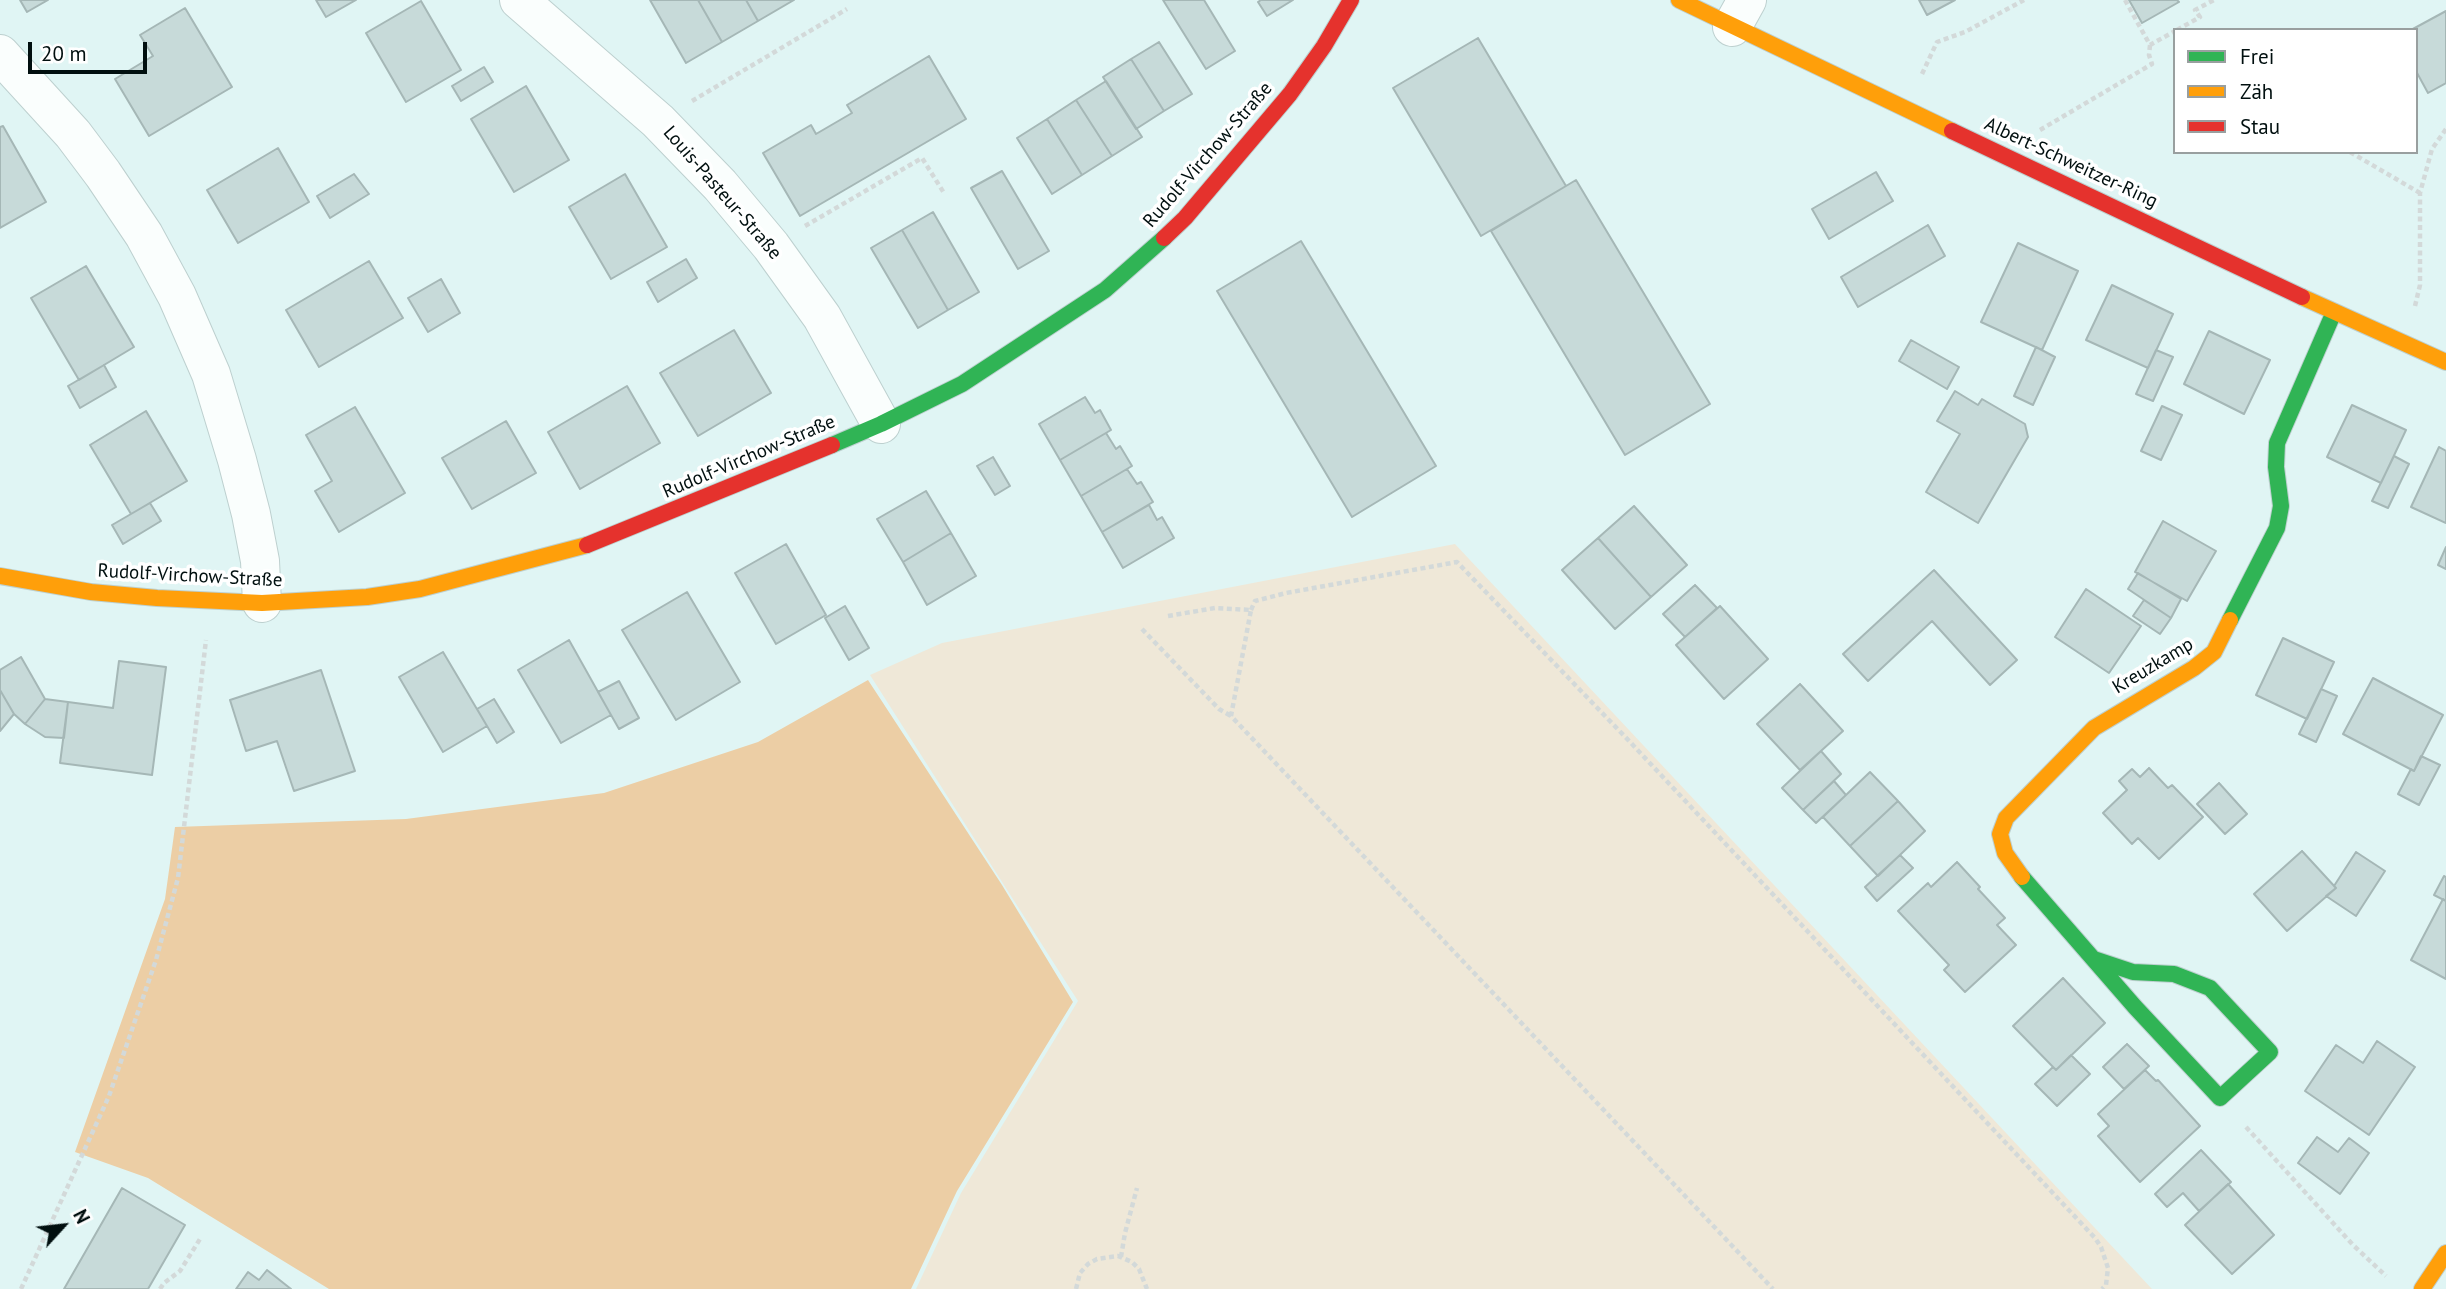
<!DOCTYPE html>
<meta charset="utf-8">
<style>
body{margin:0}
#map{position:relative;width:2446px;height:1289px;overflow:hidden;background:#e0f5f4;font-family:"PT Sans",sans-serif}
canvas{display:block}
.legend{position:absolute;left:2173px;top:28px;width:245px;height:126px;box-sizing:border-box;background:#fff;border:2px solid #999f9f;margin:0;padding:9px 12px;list-style:none;font-size:21px;color:#010f0f}
.legend li{display:flex;align-items:center;gap:14px;height:35px}
.legend b{width:35px;border:2px solid #999f9f}
.north{position:absolute;left:28px;top:1191px;width:70px;height:70px;-webkit-text-stroke:5px #fff;paint-order:stroke;rotate:63deg;font-size:19px;font-weight:700;line-height:28px;text-align:center;color:#010f0f}
.north::after{content:'';display:block;margin:auto;width:24px;height:32px;background:#010f0f;clip-path:polygon(50% 0,100% 100%,50% 72%,0 100%)}
.scale{position:absolute;left:28px;top:42px;width:119px;height:32px;box-sizing:border-box;border:4px solid #010f0f;border-top:0;padding-left:9px;font-size:21px;line-height:24px;white-space:nowrap;color:#010f0f;-webkit-text-stroke:5px #fff;paint-order:stroke}
</style>
<div id="map">
<canvas width="2446" height="1289"></canvas>
<ul class="legend">
<li><b style="height:9px;background:#30b455"></b>Frei</li>
<li><b style="height:9px;background:#ff9f0a"></b>Zäh</li>
<li><b style="height:9px;background:#e5322d"></b>Stau</li>
</ul>
<div class="north">N</div>
<div class="scale">20 m</div>
</div>
<script>
const ctx = document.querySelector('canvas').getContext('2d');
ctx.lineJoin = 'round';
function fill(path, color) { ctx.fillStyle = color; ctx.fill(path, 'evenodd'); }
const poly = rows => new Path2D(rows.map(r => 'M' + r).join(''));
function trace(path, color, width, dash) { ctx.strokeStyle = color; ctx.lineWidth = width; ctx.lineCap = dash ? 'butt' : 'round'; ctx.setLineDash(dash || []); ctx.stroke(path); }
function drawText(font, color, halo, rows, align = 'center') {
  ctx.font = font + ' "PT Sans",sans-serif'; ctx.lineWidth = 7; ctx.setLineDash([]); ctx.textBaseline = 'middle'; ctx.strokeStyle = halo; ctx.fillStyle = color; for (const [text, x, y, turn = 0] of rows) {
    ctx.save(); ctx.translate(x, y); ctx.rotate((+turn || 0) * Math.PI / 180); ctx.textAlign = isNaN(turn) ? turn : align; if (halo) ctx.strokeText(text, 0, 0); ctx.fillText(text, 0, 0); ctx.restore();
  }
}
const green = poly([
 [1455,544,2152,1289,916,1289,961,1193,1078,1001,870,675,942,643]
]);
const forest = poly([
 [868,680,1002,885,1073,1002,957,1191,911,1289,329,1289,148,1178,75,1152,165,899,175,827,406,819,604,793,758,742]
]);
const building = poly([
 [20,0,48,0,27,12,20,0],
 [316,0,356,0,326,17,316,0],
 [650,0,698,0,722,42,686,63,650,0],
 [698,0,746,0,758,21,722,42,698,0],
 [746,0,794,0,758,21,746,0],
 [1163,0,1204,0,1235,51,1206,69,1163,0],
 [1261,0,1293,0,1267,16,1258,2,1261,0],
 [1919,0,1955,0,1927,15,1919,0],
 [2129,0,2177,0,2179,2,2142,23,2129,0],
 [421,1,461,70,406,102,366,33,421,1],
 [185,8,232,87,149,136,115,79,153,56,140,35,185,8],
 [2446,11,2446,83,2428,93,2416,71,2416,30,2411,30,2446,11],
 [1478,38,1566,186,1481,236,1393,88,1478,38],
 [1159,42,1192,94,1164,111,1131,59,1159,42],
 [929,56,966,119,800,216,763,153,811,125,816,134,852,113,847,105,929,56],
 [1131,59,1164,111,1136,129,1103,77,1131,59],
 [484,67,493,82,461,101,452,86,484,67],
 [1106,81,1142,137,1112,156,1076,100,1106,81],
 [526,86,569,160,514,192,471,119,526,86],
 [1076,100,1112,156,1082,175,1047,119,1076,100],
 [1047,119,1082,175,1052,194,1017,138,1047,119],
 [3,126,46,202,0,228,0,127,3,126],
 [278,148,309,202,238,243,207,190,278,148],
 [1002,171,1049,251,1018,269,971,188,1002,171],
 [1876,172,1893,201,1829,239,1812,209,1876,172],
 [354,174,369,194,330,218,317,196,354,174],
 [625,174,667,247,611,279,569,207,625,174],
 [1576,180,1710,404,1625,455,1491,231,1576,180],
 [933,212,979,292,948,310,902,230,933,212],
 [1928,225,1945,256,1858,307,1841,277,1928,225],
 [902,230,948,310,918,328,871,248,902,230],
 [1301,241,1436,466,1352,517,1217,291,1301,241],
 [2018,243,2078,271,2042,350,1981,322,2018,243],
 [686,259,697,278,658,302,647,282,686,259],
 [369,261,403,318,319,367,286,310,369,261],
 [86,266,134,347,79,380,31,298,86,266],
 [441,279,460,313,428,332,408,298,441,279],
 [2112,285,2173,314,2148,368,2086,340,2112,285],
 [734,330,771,393,698,436,660,373,734,330],
 [2209,331,2270,360,2244,414,2184,384,2209,331],
 [1911,340,1959,367,1947,389,1899,361,1911,340],
 [2036,347,2055,357,2033,405,2014,396,2036,347],
 [2156,350,2173,357,2153,401,2136,394,2156,350],
 [104,365,116,387,80,408,68,386,104,365],
 [627,386,660,443,580,489,548,432,627,386],
 [1955,391,1978,405,1982,399,2025,424,2028,437,1978,523,1926,492,1960,434,1937,421,1955,391],
 [1085,397,1095,413,1100,410,1111,430,1060,460,1039,424,1085,397],
 [2352,405,2406,430,2381,483,2327,457,2352,405],
 [2162,406,2182,415,2161,460,2141,451,2162,406],
 [355,407,405,493,339,532,315,491,332,481,306,435,355,407],
 [146,411,187,481,131,514,90,445,146,411],
 [506,421,536,473,472,509,442,458,506,421],
 [1106,433,1116,449,1120,446,1132,466,1081,496,1060,460,1106,433],
 [2439,447,2446,451,2446,523,2411,507,2439,447],
 [2394,456,2409,464,2388,508,2372,501,2394,456],
 [993,457,1010,486,995,495,977,466,993,457],
 [1127,469,1137,484,1141,482,1153,502,1102,532,1081,496,1127,469],
 [926,491,951,533,903,562,877,519,926,491],
 [150,503,161,521,123,544,112,525,150,503],
 [1149,505,1157,520,1162,517,1174,538,1123,568,1102,532,1149,505],
 [1634,506,1687,565,1651,597,1598,538,1634,506],
 [2163,521,2216,551,2187,601,2135,572,2163,521],
 [951,533,976,576,927,605,903,562,951,533],
 [1598,538,1651,597,1615,629,1562,570,1598,538],
 [786,544,826,615,776,644,735,573,786,544],
 [2446,547,2446,569,2438,565,2446,547],
 [1934,570,2017,660,1990,685,1932,621,1868,681,1843,654,1934,570],
 [2138,573,2181,599,2171,618,2128,589,2138,573],
 [1695,585,1717,608,1685,637,1663,614,1695,585],
 [2086,589,2141,626,2109,673,2055,637,2086,589],
 [687,592,740,682,676,720,622,630,687,592],
 [2144,600,2171,618,2160,634,2133,616,2144,600],
 [845,606,869,648,849,660,825,618,845,606],
 [1720,606,1768,659,1724,699,1676,645,1720,606],
 [2283,638,2334,662,2307,719,2256,695,2283,638],
 [569,640,611,715,561,743,518,670,569,640],
 [443,652,487,726,443,752,399,677,443,652],
 [21,657,45,699,25,724,14,714,0,690,0,670,21,657],
 [119,661,166,667,152,775,60,763,68,702,113,708,119,661],
 [321,670,355,771,294,791,277,741,246,751,230,700,321,670],
 [2373,678,2443,715,2414,771,2343,734,2373,678],
 [619,681,639,718,619,729,598,692,619,681],
 [1800,684,1843,731,1800,770,1757,724,1800,684],
 [2321,689,2337,696,2316,742,2299,734,2321,689],
 [0,690,14,714,0,731,0,690],
 [45,699,68,702,64,738,45,737,25,724,45,699],
 [494,699,514,732,497,743,477,709,494,699],
 [1821,751,1841,774,1803,810,1782,788,1821,751],
 [2421,756,2440,765,2419,805,2398,794,2411,769,2414,771,2421,756],
 [2149,768,2168,788,2172,785,2203,817,2159,859,2138,838,2132,844,2103,813,2127,790,2119,781,2132,769,2140,777,2149,768],
 [1870,772,1898,801,1850,846,1823,817,1870,772],
 [1834,781,1846,795,1816,823,1803,810,1834,781],
 [2219,783,2247,814,2225,834,2197,804,2219,783],
 [1898,801,1925,831,1878,876,1850,846,1898,801],
 [2302,851,2336,888,2287,931,2254,894,2302,851],
 [2356,852,2385,871,2356,916,2326,896,2336,888,2334,886,2356,852],
 [1900,855,1913,868,1877,901,1865,887,1900,855],
 [1957,862,1980,887,1978,889,2005,918,1997,925,2016,945,1965,992,1944,970,1949,965,1898,911,1928,883,1931,887,1957,862],
 [2444,876,2446,877,2446,901,2434,895,2444,876],
 [2443,899,2446,901,2446,979,2411,960,2443,899],
 [2063,978,2105,1023,2056,1070,2013,1026,2063,978],
 [2377,1041,2415,1067,2369,1135,2305,1091,2336,1045,2363,1063,2377,1041],
 [2127,1044,2149,1066,2124,1089,2103,1067,2127,1044],
 [2071,1055,2090,1074,2057,1106,2035,1084,2053,1067,2056,1070,2071,1055],
 [2145,1070,2156,1081,2158,1080,2200,1126,2140,1182,2098,1136,2109,1126,2098,1114,2145,1070],
 [2317,1137,2338,1152,2349,1138,2369,1153,2340,1194,2298,1163,2317,1137],
 [2201,1150,2231,1182,2199,1211,2183,1193,2167,1207,2155,1194,2201,1150],
 [2228,1184,2274,1235,2232,1274,2185,1225,2228,1184],
 [122,1188,185,1225,148,1289,64,1289,122,1188],
 [267,1270,291,1289,236,1289,248,1272,259,1280,267,1270]
]);
const path = poly([
 [2125,0,2150,45,2175,31],
 [2177,30,2200,17,2195,10,2214,0],
 [1922,74,1937,42,1965,32,2024,0],
 [692,101,847,9],
 [2040,130,2152,64,2149,55,2150,45],
 [2350,152,2420,193],
 [805,226,922,158,944,193],
 [2415,306,2420,285,2420,193,2432,149,2446,129],
 [1251,610,1255,601,1286,593,1457,562,1631,743,2095,1238,2101,1247,2108,1268,2106,1285,2102,1289],
 [1168,616,1215,608,1251,610,1231,716,1773,1289],
 [1142,629,1219,709,1231,716],
 [2246,1127,2353,1245,2386,1276],
 [1121,1257,1125,1233,1137,1188],
 [21,1289,109,1096,156,960,178,878,206,640],
 [160,1289,164,1283,180,1271,200,1239],
 [1076,1289,1080,1273,1088,1264,1097,1259,1118,1256,1132,1262,1139,1269,1147,1289]
]);
const street = poly([
 [519,0,658,121,720,185,771,246,822,317,881,424],
 [1732,27,1747,0],
 [0,54,73,134,103,174,144,235,177,296,211,374,237,460,251,514,260,561,262,603]
]);
const fast = poly([
 [832,445,881,424,962,384,1105,290,1164,238],
 [2230,620,2277,528,2281,506,2276,467,2277,443,2334,312],
 [2022,877,2135,1007,2220,1098,2270,1052,2210,988,2174,974,2133,972,2094,959]
]);
const slow = poly([
 [1679,0,1952,131],
 [2302,297,2446,362],
 [0,576,91,592,157,598,262,603,367,597,420,589,587,545],
 [2022,877,2005,853,2000,834,2006,818,2094,728,2194,668,2214,652,2230,620],
 [2422,1289,2446,1253]
]);
const jam = poly([
 [1952,131,2302,297],
 [1164,238,1185,218,1290,94,1324,46,1351,0],
 [587,545,832,445]
]);
const streetNames = [
 ["Rudolf-Virchow-Straße",1208,155,-49],
 ["Albert-Schweitzer-Ring",2071,163,25],
 ["Louis-Pasteur-Straße",722,193,49],
 ["Rudolf-Virchow-Straße",749,457,-23],
 ["Rudolf-Virchow-Straße",190,576,3],
 ["Kreuzkamp",2153,666,-31]
];
fill(green, '#efe8d8');
fill(forest, '#eccea5');
fill(building, '#c7dad9');
trace(building, '#a5b7b6', 2);
trace(street, '#bdd0cf', 40);
trace(fast, '#bdd0cf', 18);
trace(slow, '#bdd0cf', 18);
trace(jam, '#bdd0cf', 18);
trace(path, '#d3d9d9', 4.5, [5, 3.5]);
trace(street, '#fafefd', 38);
trace(fast, '#30b455', 16);
trace(slow, '#ff9f0a', 16);
trace(jam, '#e5322d', 16);
drawText('19px', '#010f0f', '#fff', streetNames);
</script>
